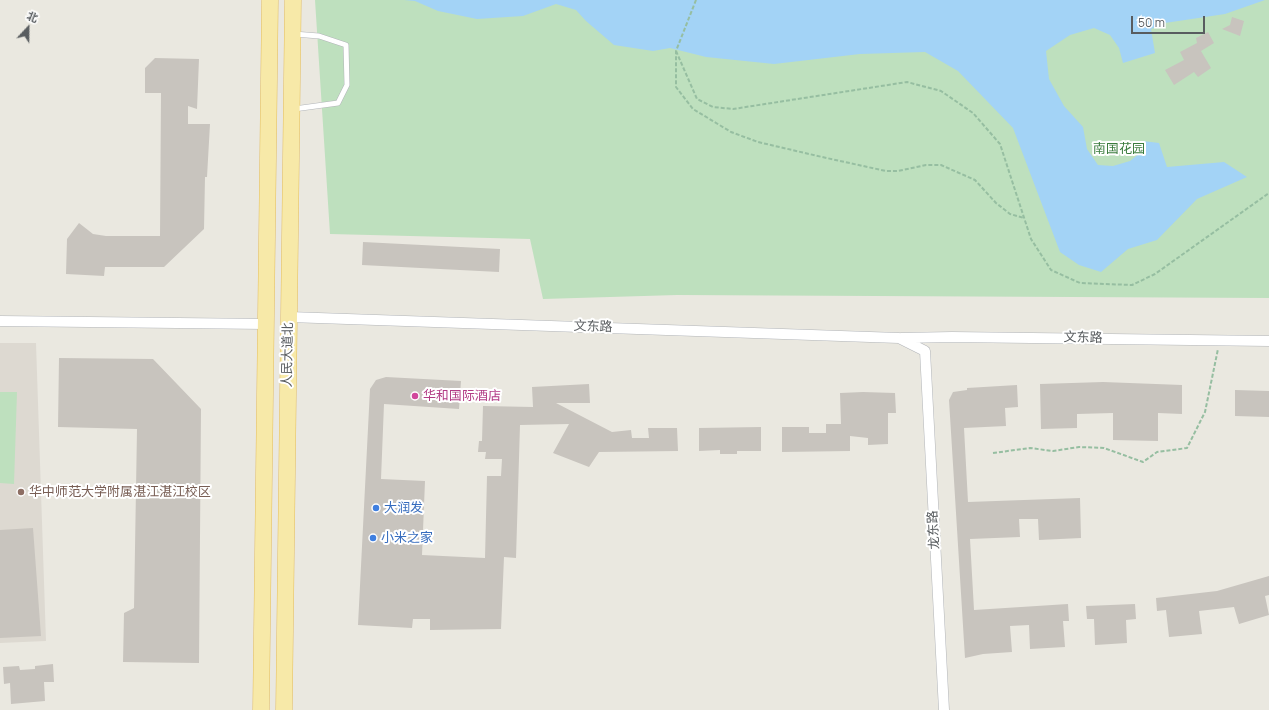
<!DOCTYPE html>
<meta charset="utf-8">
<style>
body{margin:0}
#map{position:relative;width:1269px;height:710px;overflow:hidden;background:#eae8e0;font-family:Manrope,"Noto Sans SC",sans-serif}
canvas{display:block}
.north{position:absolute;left:8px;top:8px;width:40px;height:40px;-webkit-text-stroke:3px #fff;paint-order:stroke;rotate:22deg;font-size:11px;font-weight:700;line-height:16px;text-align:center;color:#585c5f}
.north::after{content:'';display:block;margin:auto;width:14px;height:18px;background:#585c5f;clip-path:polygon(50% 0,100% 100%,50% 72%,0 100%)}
.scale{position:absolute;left:1131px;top:16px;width:74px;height:18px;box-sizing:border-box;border:2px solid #585c5f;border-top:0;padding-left:5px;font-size:12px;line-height:14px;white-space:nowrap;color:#585c5f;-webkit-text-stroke:3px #fff;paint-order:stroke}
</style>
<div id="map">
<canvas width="1269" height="710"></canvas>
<div class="north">北</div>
<div class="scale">50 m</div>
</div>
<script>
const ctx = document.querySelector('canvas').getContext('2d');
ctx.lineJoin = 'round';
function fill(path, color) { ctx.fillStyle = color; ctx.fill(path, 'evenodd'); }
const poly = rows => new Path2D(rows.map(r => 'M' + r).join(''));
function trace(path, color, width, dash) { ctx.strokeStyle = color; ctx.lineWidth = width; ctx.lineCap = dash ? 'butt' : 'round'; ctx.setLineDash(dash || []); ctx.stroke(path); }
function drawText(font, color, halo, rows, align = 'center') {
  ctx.font = font + ' Manrope,"Noto Sans SC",sans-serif'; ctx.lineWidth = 4; ctx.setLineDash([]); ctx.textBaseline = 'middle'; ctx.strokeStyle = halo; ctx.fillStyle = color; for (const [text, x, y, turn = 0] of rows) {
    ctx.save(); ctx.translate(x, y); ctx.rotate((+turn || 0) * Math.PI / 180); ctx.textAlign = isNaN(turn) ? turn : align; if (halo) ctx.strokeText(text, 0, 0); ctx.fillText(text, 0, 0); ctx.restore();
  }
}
const education = poly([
 [0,343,36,343,46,641,0,643]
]);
const green = poly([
 [315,0,1269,0,1269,298,677,295,543,299,530,239,330,234],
 [0,392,17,392,14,484,0,483]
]);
const water = poly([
 [404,0,1265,0,1225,14,1165,23,1151,29,1155,53,1123,63,1119,48,1110,35,1094,28,1070,35,1046,51,1049,79,1064,106,1083,127,1087,149,1098,165,1113,166,1130,161,1140,153,1143,141,1159,143,1167,167,1224,162,1247,177,1197,199,1157,240,1128,249,1101,272,1079,265,1060,252,1013,128,958,71,925,52,860,54,774,64,706,57,670,48,653,51,614,45,586,21,576,10,556,4,523,16,477,19,438,11,415,1]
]);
const building = poly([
 [1232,17,1244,21,1240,36,1222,29,1230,25],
 [1208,32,1214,43,1201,51,1211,68,1198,77,1194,72,1174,85,1165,70,1184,60,1180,52,1197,43,1196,38],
 [155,58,199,59,197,109,188,106,188,124,210,124,207,177,205,177,204,229,164,267,105,267,104,276,66,274,67,239,79,223,93,234,106,236,160,236,161,93,145,93,145,68],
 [363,242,500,249,499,272,362,265],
 [59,358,153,359,201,409,199,663,123,662,124,613,134,608,137,429,58,427],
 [386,377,461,381,459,409,384,404,381,479,425,481,422,555,485,558,487,476,501,476,502,459,485,459,486,452,478,452,479,441,482,441,483,406,533,407,532,387,589,384,590,403,556,403,612,432,631,430,632,438,649,438,648,428,677,428,678,451,599,452,589,467,553,453,569,424,520,425,516,558,504,557,501,629,430,630,430,619,413,619,412,628,358,625,370,389,376,380],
 [1103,382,1182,385,1182,414,1158,413,1158,441,1113,440,1113,413,1077,414,1077,428,1041,429,1040,384],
 [1017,385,1018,407,1005,408,1006,426,964,428,968,502,1080,498,1081,538,1039,540,1038,519,1019,519,1020,537,970,539,974,610,1068,604,1069,621,1063,621,1065,647,1030,649,1029,625,1010,626,1012,652,983,654,965,658,949,400,953,392,967,390,967,388],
 [1235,390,1269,391,1269,417,1235,416],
 [863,392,895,393,896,413,888,413,888,444,868,445,868,438,850,436,850,451,782,452,782,427,809,427,809,433,826,433,826,424,841,424,840,393],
 [761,427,761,451,737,451,737,454,720,454,720,450,699,451,699,428],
 [33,528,41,636,0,638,0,530],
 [1269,576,1269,595,1265,596,1269,615,1239,624,1234,607,1199,611,1202,634,1169,637,1166,610,1157,611,1156,598,1217,591],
 [1135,604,1136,619,1126,620,1127,643,1095,645,1094,619,1087,619,1086,606],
 [53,664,54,682,44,682,45,701,11,704,10,683,4,684,3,667,19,666,20,670,35,669,35,666]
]);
const path = poly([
 [696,0,676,51,676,87,693,109,731,132,758,142,822,157,886,171,898,171,926,165,941,165,975,180,996,203,1010,214,1024,218],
 [676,51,697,99,713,107,733,109,907,82,941,91,973,113,1000,144,1031,239,1051,270,1080,283,1132,285,1155,274,1269,193],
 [993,453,1030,448,1053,451,1079,447,1104,448,1143,462,1157,452,1187,448,1205,412,1218,349]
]);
const service = poly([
 [294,34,319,36,346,45,347,85,338,103,294,109]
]);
const minor = poly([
 [289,317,899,338,925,351,944,710],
 [0,321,266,324],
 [901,338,952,337,1269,341]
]);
const primary = poly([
 [261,710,270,0],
 [284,710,293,0]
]);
const markers = [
 [415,396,4,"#d1479c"],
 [21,492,4,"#8d6e63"],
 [376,508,4,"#3f7fe0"],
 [373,538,4,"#3f7fe0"]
];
const parkNames = [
 ["南国花园",1119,149]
];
const streetNames = [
 ["文东路",593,327,2],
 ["文东路",1083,338,1],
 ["人民大道北",288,355,-89],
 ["龙东路",934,530,-93]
];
const hotelNames = [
 ["华和国际酒店",423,396]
];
const educationNames = [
 ["华中师范大学附属湛江湛江校区",29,492]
];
const shopNames = [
 ["大润发",384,508],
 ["小米之家",381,538]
];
fill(education, '#ddd9d1');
fill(green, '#bee0be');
fill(water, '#a3d3f6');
fill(building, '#c8c4be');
trace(service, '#b2b5b9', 6);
trace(minor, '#b2b5b9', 11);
trace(primary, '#e3bd60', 17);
trace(path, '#96bea1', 2, [4, 2]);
trace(service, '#fff', 5);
trace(minor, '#fff', 10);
trace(primary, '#f7e9a8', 16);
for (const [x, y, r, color] of markers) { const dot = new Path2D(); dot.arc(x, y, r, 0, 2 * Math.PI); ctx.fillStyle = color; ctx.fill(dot); trace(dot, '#fff', 1.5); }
drawText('13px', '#3a7c3d', '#fff', parkNames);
drawText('13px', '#585c5f', '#fff', streetNames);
drawText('13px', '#b23c85', '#fff', hotelNames, 'left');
drawText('13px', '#785e54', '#fff', educationNames, 'left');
drawText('13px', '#366cbe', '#fff', shopNames, 'left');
</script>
